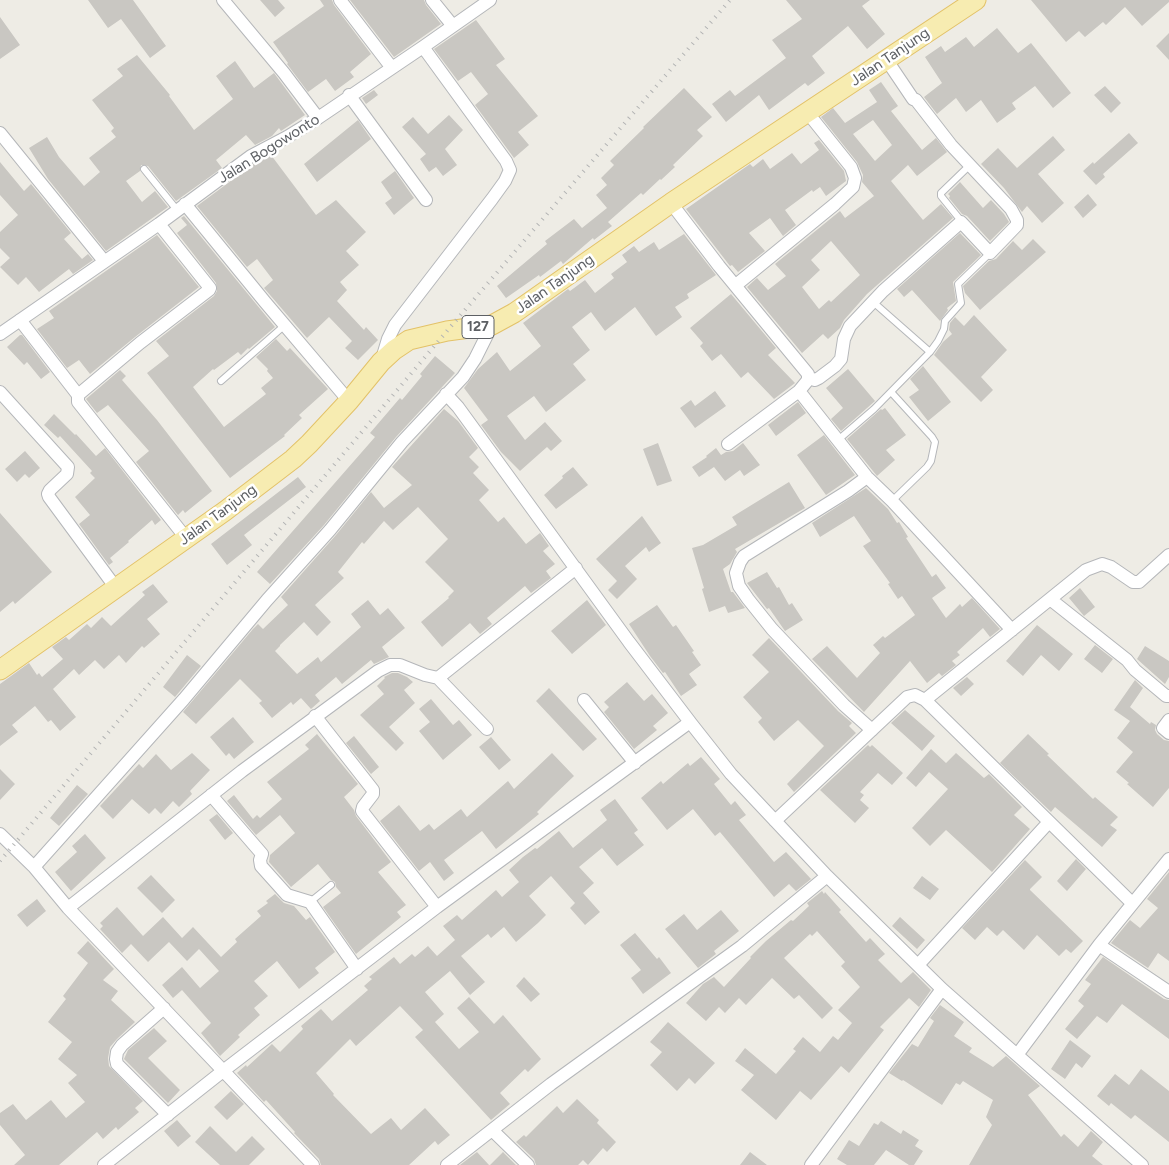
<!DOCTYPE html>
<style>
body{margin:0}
canvas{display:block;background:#eeece5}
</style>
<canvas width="1169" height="1165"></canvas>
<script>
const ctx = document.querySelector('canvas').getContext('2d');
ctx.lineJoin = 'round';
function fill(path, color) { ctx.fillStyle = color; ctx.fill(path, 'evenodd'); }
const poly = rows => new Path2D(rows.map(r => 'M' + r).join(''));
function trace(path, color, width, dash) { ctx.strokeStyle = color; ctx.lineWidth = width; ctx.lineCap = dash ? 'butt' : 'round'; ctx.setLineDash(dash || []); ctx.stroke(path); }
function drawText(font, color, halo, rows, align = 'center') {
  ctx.font = font + ' Figtree,sans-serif'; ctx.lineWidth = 5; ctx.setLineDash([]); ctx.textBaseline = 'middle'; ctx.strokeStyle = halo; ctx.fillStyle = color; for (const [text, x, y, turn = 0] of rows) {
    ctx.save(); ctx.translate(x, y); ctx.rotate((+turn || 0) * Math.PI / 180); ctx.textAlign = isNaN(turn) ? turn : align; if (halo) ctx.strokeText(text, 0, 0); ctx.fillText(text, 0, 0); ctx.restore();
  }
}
const building = poly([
 [88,0,133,0,166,46,150,58,121,19,108,28],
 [260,0,278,0,285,8,275,17],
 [320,0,332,0,334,5,371,54,350,72,354,77,335,91,326,79,308,92,287,64,288,63,273,42,324,6],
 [350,0,424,0,426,5,441,24,394,57],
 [786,0,870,0,862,6,885,34,867,49,848,26,812,56,825,73,808,86,805,83,769,110,759,95,726,122,712,104,730,90,735,96,786,58,772,40,802,19],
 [1031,0,1169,0,1169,2,1142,26,1125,7,1106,25,1103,22,1085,37,1079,31,1066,42],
 [0,17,20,45,0,59],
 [476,20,505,59,496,65,538,116,518,132,529,145,514,158,475,105,488,94,471,72,458,81,434,49],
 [997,28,1018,53,1031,43,1071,93,1053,108,1035,86,1012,103,1016,109,997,123,981,100,966,112,956,98,937,114,924,97,942,83,925,57,941,46,945,52,966,37,974,47],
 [1169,33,1169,60,1156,46],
 [137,55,170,95,169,96,194,130,233,99,216,76,235,61,254,88,274,73,305,115,281,131,279,128,272,136,255,145,246,135,216,160,222,168,176,201,148,166,141,165,140,171,126,181,142,202,155,191,168,207,106,251,48,179,29,148,47,137,59,157,84,186,100,172,89,158,116,137,111,131,114,128,92,100,123,76,117,69],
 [881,82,898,106,891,111,922,150,936,138,947,152,917,176,908,165,891,181,923,220,941,204,953,218,867,294,844,320,840,328,828,339,823,334,802,353,747,287,757,278,768,290,786,276,775,264,840,211,845,218,874,196,862,182,863,175,857,162,821,117,833,108,845,123,877,102,869,90],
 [873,120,892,145,875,161,853,134],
 [831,241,860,275,831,302,829,300,819,309,802,287,820,270,811,260],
 [1105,86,1121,103,1111,113,1094,95],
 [684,88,712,117,697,130,703,136,673,165,675,167,661,180,660,179,643,195,641,193,608,222,612,226,594,240,593,238,563,264,561,261,540,277,539,275,506,298,497,286,547,244,545,241,574,219,582,228,607,208,596,195,607,185,601,178,614,165,610,161,644,128,643,127],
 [374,90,378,95,366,104,362,98],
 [449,115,463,130,445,149,457,165,443,176,436,167,429,172,420,159,426,154,402,127,413,117,428,134],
 [358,120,371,139,317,182,304,164],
 [1129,133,1138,143,1103,174,1105,177,1096,185,1083,171,1093,162,1094,164],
 [1053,136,1065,150,1038,174,1064,203,1042,223,1027,206,1022,212,1004,188,981,164,998,148,1017,168],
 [819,140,844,171,846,181,826,196,820,187,813,192,812,190,785,210,796,225,783,236,770,218,749,233,765,251,738,272,732,265,730,266,686,209,750,164,753,167,763,159,770,169,792,153,801,164,819,150,814,143],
 [271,155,316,215,336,200,366,232,346,251,359,265,340,282,347,290,337,301,364,330,366,327,378,340,358,360,345,348,352,341,329,317,307,338,264,288,273,280,257,259,247,267,197,206,255,163],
 [0,162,24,191,31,184,71,233,64,239,82,259,88,254,93,260,73,274,69,269,39,292,26,277,18,285,0,267,10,258,0,248,0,232,18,215,0,195],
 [395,171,414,198,394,215,385,203,392,198,381,182],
 [960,182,983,208,991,200,1004,214,1009,222,990,241,967,216,962,214,949,198,950,196,948,194],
 [1088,194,1097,205,1083,218,1074,207],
 [184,216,275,327,249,349,248,348,241,355,238,352,214,370,213,369,193,387,224,427,266,394,261,388,273,378,267,371,268,369,256,357,276,339,287,351,290,348,328,389,299,415,302,418,284,435,285,436,230,478,147,373,169,356,156,341,214,296,217,291,216,283,177,233,187,225,181,218],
 [960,233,981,255,953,282,956,301,947,308,948,310,940,321,912,290,904,297,897,289],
 [684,234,716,275,687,294,689,298,675,307,682,317,656,336,635,307,605,331,591,312,572,327,590,350,573,364,586,380,546,412,534,396,507,416,525,440,545,422,562,441,551,451,547,447,520,471,501,452,481,425,488,420,464,388,478,369,497,352,510,371,541,346,523,323,568,289,570,291,585,280,595,293,614,278,611,274,627,262,622,255,634,246,639,252,654,242,659,250],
 [157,235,199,287,135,337,90,374,79,360,67,368,37,329,54,318,49,311],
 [1033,239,1046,252,980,310,965,293,963,286,989,261,996,259,1013,241,1022,250],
 [731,294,776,348,768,355,795,383,774,399,748,372,741,378,721,354,712,361,700,346,703,343,690,328],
 [974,315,1007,350,981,377,993,390,981,402,934,355,943,342,952,334,949,330,950,323,955,317,964,326],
 [20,335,22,335,50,372,41,379,27,362,24,365,7,347],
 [435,356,455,373,396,437,324,525,270,584,257,572,375,437,370,433,400,398,402,400,422,376,420,374],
 [923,366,951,402,928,421,909,397,919,390,910,379],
 [848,369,875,401,841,431,831,419,843,408,826,388],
 [120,370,126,376,122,380,157,420,212,491,185,513,183,510,178,515,136,462,149,451,108,405,97,413,86,399],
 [715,391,726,406,695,428,680,408,691,400,695,406],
 [798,402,806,413,776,436,768,425],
 [885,408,906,435,886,450,895,460,877,476,847,439,881,409,882,410],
 [444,409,458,421,478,448,469,457,479,467,473,473,489,490,479,500,498,522,504,517,526,544,540,533,549,546,543,551,555,564,546,571,551,578,531,593,525,586,487,618,492,624,480,634,470,623,442,647,421,622,449,598,448,597,454,591,425,562,448,539,418,507,393,530,384,521,364,544,362,542,338,572,344,578,315,605,331,622,317,636,304,622,280,645,280,646,275,651,297,674,318,657,321,662,361,627,351,614,368,600,380,615,388,608,405,628,382,647,389,657,374,664,371,660,342,684,336,677,315,695,320,701,311,709,301,698,293,705,291,702,272,718,259,703,262,701,240,679,196,724,183,712,253,629,258,624,263,629,288,605,281,597,336,535,371,492,384,508,412,485,392,467],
 [54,414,75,435,76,434,96,456,105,448,161,520,155,525,152,520,128,541,129,542,110,558,113,562,109,565,79,524,90,515,75,497,95,478,90,473,92,471,60,436,58,438,44,425],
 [824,435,855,475,826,495,797,455],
 [658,443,672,481,657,486,643,449],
 [743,443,760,465,744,476,740,470,725,481,714,467,699,477,692,467,707,457,706,456,716,448,721,455,726,452,733,451],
 [25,451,40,468,29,478,25,474,17,482,5,469],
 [573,467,588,485,556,509,544,495,563,478,562,476],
 [298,477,306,487,244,535,252,545,227,565,211,544],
 [789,482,805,508,735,549,737,552,730,564,723,569,731,592,733,592,745,608,728,613,725,606,709,612,702,589,704,588,692,548,703,545,737,525,732,517],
 [866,488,888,509,897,523,899,522,908,537,906,538,932,577,936,574,946,588,932,598,946,618,960,604,962,607,972,598,1000,629,990,637,983,628,957,652,960,655,952,661,956,665,942,676,939,673,927,683,910,661,864,712,812,659,827,646,857,678,880,653,873,645,883,636,885,638,915,615,902,596,898,599,888,584,890,583,863,546,871,541,854,516,820,537,812,523],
 [0,513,52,572,15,604,13,601,0,612],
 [642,516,661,543,649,552,646,547,625,566,637,579,617,599,608,590,617,581,596,559],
 [767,572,777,588,779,587,789,605,792,603,803,620,785,631,769,608,767,609,747,583],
 [153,584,168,602,147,619,160,634,144,648,142,646,126,663,119,655,104,669,95,660,79,675,74,669,53,689,76,717,60,731,51,720,48,722,35,706,12,725,18,732,0,746,0,684,29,663,37,675,39,673,42,677,63,659,52,647,66,637,69,640,87,624,91,628,102,617,111,626,145,595,142,592],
 [1080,588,1095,607,1084,616,1069,598],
 [587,600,606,625,572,654,551,631],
 [657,605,673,627,676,625,694,651,692,652,701,665,689,674,697,685,681,696,665,672,663,673,650,656,629,624],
 [1037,625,1073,654,1059,671,1041,655,1023,676,1006,661],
 [769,638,838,711,852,723,849,726,856,733,794,792,787,784,824,746,798,720,774,741,758,722,762,718,743,697,769,672,752,655],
 [1095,645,1113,659,1102,673,1084,659],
 [1145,646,1169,661,1169,677,1165,684,1137,659],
 [187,655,201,666,175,697,163,687],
 [392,673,398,673,407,677,413,682,404,690,415,703,389,727,404,743,396,751,360,715,384,694,377,686,385,678,384,677],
 [967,677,974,684,961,696,953,688],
 [1135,680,1143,688,1130,707,1150,724,1151,722,1156,725,1155,730,1157,734,1164,740,1169,741,1169,788,1153,807,1127,784,1129,783,1116,772,1133,752,1117,738,1130,721,1114,710],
 [627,682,644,701,652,694,668,713,653,726,657,730,634,749,604,712,609,707,604,702],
 [549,688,597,739,583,751,536,701],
 [431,699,453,725,459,720,472,735,443,760,419,731,430,722,419,709],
 [905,710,935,736,922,751,891,723],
 [233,717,254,742,234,759,229,753,226,756,210,737],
 [317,734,358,784,344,797,354,810,356,816,391,862,378,872,406,905,397,912,401,917,356,954,323,907,341,893,336,887,335,882,331,880,318,864,291,887,269,862,270,855,295,833,280,815,256,835,227,801,234,795,253,819,257,815,260,818,282,799,267,782,309,749,305,745],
 [1028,734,1049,754,1047,755,1093,799,1095,797,1118,817,1110,825,1117,830,1102,847,1055,807,1051,812,1000,763],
 [354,736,379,767,371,774,346,743],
 [491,737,511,760,499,770,479,747],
 [868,745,870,747,872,745,903,773,892,785,878,773,860,792,864,795,860,800,869,808,855,823,820,790],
 [931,749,946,763,956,753,984,778,989,774,1022,807,1014,815,1030,829,992,872,946,830,930,846,912,828,948,789,929,772,916,787,906,778],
 [192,753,210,770,190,791,192,794,179,807,173,801,161,814,155,808,149,814,132,799,113,819,100,806,139,764,143,768,156,754,171,770],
 [552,753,574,776,551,798,537,812,539,814,496,849,482,831,444,860,454,873,444,881,430,862,419,871,380,821,399,805,420,831,429,824,434,830,461,809,467,817,508,781,514,789],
 [701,757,720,779,714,784,731,805,735,801,746,815,739,820,774,862,786,852,811,879,796,891,789,884,774,897,720,832,715,836,693,809,667,830,641,798,661,781,663,784,688,763,690,766],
 [0,769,15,784,0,800],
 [77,785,88,794,59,826,50,818],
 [615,799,638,830,634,833,644,845,617,866,602,848,579,867,594,883,583,893,600,912,585,925,570,908,575,903,551,876,529,896,546,915,538,923,516,942,504,927,491,938,488,934,461,956,485,982,470,995,450,971,425,992,444,1014,435,1022,459,1049,479,1032,457,1008,469,997,494,1024,503,1015,541,1059,528,1072,525,1069,500,1093,510,1104,491,1120,415,1037,423,1030,400,1006,356,1046,350,1039,316,1073,334,1094,333,1095,371,1134,391,1118,401,1130,425,1108,450,1135,438,1145,435,1141,409,1165,321,1165,319,1159,294,1133,295,1132,266,1100,264,1102,237,1073,246,1065,247,1067,272,1044,280,1052,303,1029,301,1026,321,1009,332,1021,368,990,364,986,372,979,369,977,394,957,400,964,412,954,415,957,428,946,437,956,455,940,443,926,457,915,462,920,496,890,502,897,519,882,509,870,523,857,535,848,537,849,559,831,573,848,607,820,600,810],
 [217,814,233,833,225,840,209,820],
 [85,834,106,858,71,891,55,872,77,852,72,846],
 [1076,859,1086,869,1067,891,1057,881],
 [1025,860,1042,877,1030,889,1030,890,1083,941,1071,953,1066,949,1059,956,1037,935,1024,950,1003,930,997,936,987,927,975,940,962,928],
 [1169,872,1169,961,1158,953,1148,968,1111,943,1130,920,1140,928,1158,908,1147,899],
 [151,875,175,900,162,913,137,888],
 [922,876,939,889,930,900,913,888],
 [822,891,824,894,825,892,841,910,839,912,866,942,870,938,885,954,878,960,901,983,913,972,931,990,919,1007,909,998,880,1027,884,1030,849,1073,841,1066,811,1100,800,1091,776,1120,741,1090,754,1075,735,1061,745,1048,776,1074,796,1051,793,1049,803,1037,820,1052,833,1036,838,1040,852,1023,838,1010,860,987,841,966,845,962,817,931,812,936,810,934,784,958,833,1008,822,1019,799,995,794,999,772,978,746,1005,739,998,725,1013,719,1007,706,1021,686,1003,703,984,714,977,724,987,751,958,750,957,766,941,791,920,793,921,809,906,807,903],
 [275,894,284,903,294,906,306,920,310,917,335,952,315,968,319,973,299,989,277,961,254,981,268,996,254,1008,260,1015,238,1035,240,1037,220,1056,201,1033,211,1023,182,990,173,998,162,985,182,967,200,988,219,971,199,949,187,961,169,942,148,962,131,944,122,953,100,929,103,926,100,923,117,907,143,936,163,917,182,938,193,927,221,957,237,942,235,939,261,916,257,911,268,903,266,901],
 [37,899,46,911,27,927,17,915],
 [721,910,739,931,714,951,716,954,698,968,665,929,684,914,697,930],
 [900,917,925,940,917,949,892,926],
 [635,933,657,959,659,957,671,973,643,994,631,978,641,970,620,945],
 [88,941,114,969,103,980,118,991,111,1000,135,1022,117,1039,110,1047,108,1058,109,1066,143,1101,135,1108,139,1112,118,1130,116,1127,103,1139,97,1132,59,1165,14,1165,25,1155,0,1125,0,1113,13,1104,26,1120,51,1100,66,1118,85,1102,68,1083,77,1075,58,1059,72,1042,48,1022,66,999,63,996,88,963,77,953],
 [1103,957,1164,999,1169,1000,1169,1039,1122,1004,1107,1023,1097,1016,1077,1039,1065,1029,1084,1006,1078,1001,1091,984,1085,980],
 [524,977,540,994,531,1002,516,986],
 [940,1005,964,1022,954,1036,972,1048,969,1052,993,1067,1006,1056,1040,1086,1028,1095,1061,1137,1064,1134,1078,1147,1091,1131,1103,1142,1092,1156,1103,1165,969,1165,992,1125,986,1117,993,1100,963,1081,960,1085,956,1083,942,1105,903,1080,902,1081,889,1073,912,1044,918,1047,934,1021,930,1018],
 [668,1022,715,1063,695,1084,689,1078,677,1091,650,1065,662,1052,650,1042],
 [154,1028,167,1041,148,1058,180,1090,168,1103,124,1059,128,1050],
 [1070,1040,1091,1056,1082,1068,1076,1063,1065,1079,1051,1069],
 [1141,1069,1169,1091,1169,1142,1135,1115,1131,1119,1111,1103,1109,1106,1097,1096,1115,1074,1129,1085],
 [231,1091,244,1104,227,1120,214,1107],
 [577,1099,599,1120,597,1123,616,1142,607,1152,603,1148,588,1165,583,1160,578,1165,536,1165,534,1159,516,1142,524,1135,526,1137,557,1106,563,1113],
 [177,1120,191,1136,178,1147,164,1131],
 [881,1121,901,1134,903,1130,919,1140,915,1146,923,1151,914,1165,909,1165,886,1150,874,1165,847,1165,837,1159,849,1140,859,1146,874,1123,878,1125],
 [210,1126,236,1152,252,1136,265,1149,249,1165,220,1165,195,1142],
 [477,1152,489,1165,460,1165],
 [503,1152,516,1165,490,1165],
 [750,1152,767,1165,740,1165]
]);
const service = poly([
 [144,169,177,210],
 [962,222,941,196,941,193,970,165],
 [872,301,930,352],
 [221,381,285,325],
 [891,392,932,437,935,442,931,461,927,467,892,501],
 [838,440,874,409,930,352,938,341,944,329,945,321,961,303,958,284,990,253],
 [310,902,331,885]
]);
const minor = poly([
 [223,0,284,73,318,118],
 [340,0,392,68],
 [432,0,453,26],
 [349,95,426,200],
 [0,133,104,261],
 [671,203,719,266,808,374,808,380,799,391,728,444],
 [185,204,265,302,349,401],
 [736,285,835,204,853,187,855,178,851,167,807,112],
 [20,320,78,395,78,402,186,538],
 [0,334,159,224,251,156,287,137,318,118,423,47,490,0],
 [382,359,388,339,395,325,492,199,505,181,510,170,506,161,423,47],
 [809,378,815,380,819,378,835,366,841,359,844,339,850,326,883,291,961,222,990,253,1017,225,1017,220,1011,209,951,145,916,100,913,99,886,59],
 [799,391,867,477,892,501,1012,630],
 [0,392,68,467,67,474,50,490,48,494,49,497,116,588],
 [78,395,140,343,209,290,210,288,159,224],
 [867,477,848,491,744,556,740,562,736,573,739,586,748,599,772,629,844,705,872,730],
 [1050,599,1127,660,1135,670,1166,696,1169,696],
 [438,678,487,729],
 [584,700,635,763],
 [925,700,1086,570,1102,564,1111,567,1133,582,1139,582,1169,555],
 [315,716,373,790,373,794,363,807,362,811,437,907],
 [1169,720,1163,728,1169,733],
 [690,722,731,774,827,876,942,989,1017,1055,1099,945,1169,859],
 [211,795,262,854,260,860,261,866,287,895,310,902,357,969],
 [775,821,907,697,915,695,925,700,1132,903],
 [0,834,34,867,68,908,313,1165],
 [34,867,184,699,267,600,330,530,402,442,463,377,475,359,492,325],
 [68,908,242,771,378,671,390,665,400,665,425,675,438,678,576,568],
 [1099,945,1169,992],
 [918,965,1049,822],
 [164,1008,122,1045,117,1052,116,1059,117,1064,168,1115],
 [1017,1055,1142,1165],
 [492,1130,528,1165],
 [104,1165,223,1071,437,907,690,722,629,642,458,407,446,394],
 [447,1165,551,1084,742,946,827,876],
 [811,1165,942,989]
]);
const primary = poly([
 [0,670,225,511,293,459,309,444,349,401,381,362,394,350,409,340,447,331,492,325,514,313,671,203,976,0]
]);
const rail = poly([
 [0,861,447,331,730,0]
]);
const shields = [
 [478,327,32]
];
const shieldNames = [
 ["127",478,327]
];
const streetNames = [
 ["Jalan Tanjung",890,57,-34],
 ["Jalan Bogowonto",269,149,-32],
 ["Jalan Tanjung",555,284,-35],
 ["Jalan Tanjung",218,515,-36]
];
fill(building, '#c9c7c2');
trace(service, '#b5b7ba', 8);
trace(minor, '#b5b7ba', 14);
trace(primary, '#e3c268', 21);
trace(service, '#fff', 6);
trace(minor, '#fff', 12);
trace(primary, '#f7ecb1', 19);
trace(rail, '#b3b4b4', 4, [1, 6]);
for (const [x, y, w] of shields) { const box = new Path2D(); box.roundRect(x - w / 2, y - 11.5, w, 23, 4); ctx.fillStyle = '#fff'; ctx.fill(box); trace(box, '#5d6064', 1); }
drawText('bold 14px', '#5d6064', null, shieldNames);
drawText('15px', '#5d6064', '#fff', streetNames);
</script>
